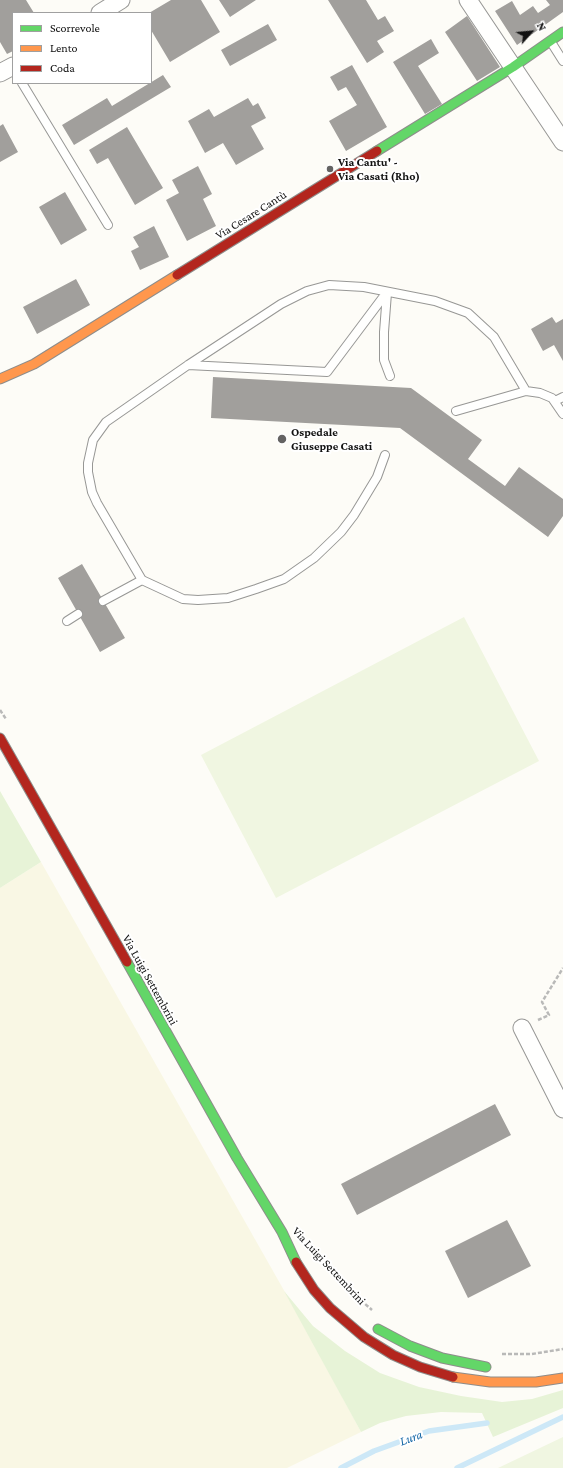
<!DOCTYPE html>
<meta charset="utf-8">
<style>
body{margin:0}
#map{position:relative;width:563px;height:1468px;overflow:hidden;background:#fdfcf7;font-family:"Crimson Pro",serif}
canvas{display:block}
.legend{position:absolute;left:12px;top:12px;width:140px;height:72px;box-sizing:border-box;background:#fff;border:1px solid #a0a0a0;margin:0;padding:5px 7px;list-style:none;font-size:12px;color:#111}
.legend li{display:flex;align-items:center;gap:8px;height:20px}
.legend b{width:20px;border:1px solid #a0a0a0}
.north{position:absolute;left:511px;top:12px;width:40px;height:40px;-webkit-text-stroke:3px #fff;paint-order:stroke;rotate:63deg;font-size:11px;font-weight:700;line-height:16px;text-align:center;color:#111}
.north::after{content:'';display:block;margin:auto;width:14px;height:18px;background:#111;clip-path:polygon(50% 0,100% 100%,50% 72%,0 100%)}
</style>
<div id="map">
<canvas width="563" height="1468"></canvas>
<ul class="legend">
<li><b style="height:5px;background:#63d668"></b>Scorrevole</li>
<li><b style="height:5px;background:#ff974d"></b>Lento</li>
<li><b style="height:5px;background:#b3261e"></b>Coda</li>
</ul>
<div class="north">N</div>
</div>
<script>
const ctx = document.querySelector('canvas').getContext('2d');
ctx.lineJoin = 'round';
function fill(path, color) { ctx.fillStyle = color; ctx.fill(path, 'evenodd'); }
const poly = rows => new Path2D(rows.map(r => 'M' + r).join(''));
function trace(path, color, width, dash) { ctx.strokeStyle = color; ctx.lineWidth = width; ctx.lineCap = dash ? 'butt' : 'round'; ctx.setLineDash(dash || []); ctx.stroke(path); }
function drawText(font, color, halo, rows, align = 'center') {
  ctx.font = font + ' "Crimson Pro",serif'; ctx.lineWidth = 4; ctx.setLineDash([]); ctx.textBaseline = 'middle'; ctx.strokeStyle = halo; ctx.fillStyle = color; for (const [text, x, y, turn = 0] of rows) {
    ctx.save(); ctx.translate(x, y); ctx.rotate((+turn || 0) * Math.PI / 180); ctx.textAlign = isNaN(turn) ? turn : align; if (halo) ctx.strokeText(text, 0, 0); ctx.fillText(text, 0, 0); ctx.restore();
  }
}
const farmland = poly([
 [41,862,311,1338,361,1432,287,1468,0,1468,0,888]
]);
const green = poly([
 [0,791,41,862,0,888],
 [284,1291,313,1326,345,1351,380,1373,419,1387,461,1396,502,1402,532,1399,563,1390,563,1408,493,1437,482,1413,441,1412,406,1416,380,1423,361,1432]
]);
const pitch = poly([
 [464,617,539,761,276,898,201,755],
 [563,1437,563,1468,498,1468]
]);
const stream = poly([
 [341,1468,374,1451,429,1431,487,1423],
 [457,1468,563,1417]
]);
const building = poly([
 [0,0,26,0,34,13,13,13,13,51,7,54,0,42],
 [171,0,201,0,220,32,170,62,151,30,151,13,149,13],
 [219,0,256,0,230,17],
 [328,0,366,0,378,20,385,16,394,31,377,41,384,52,367,63],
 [546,0,563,0,563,12,517,45,495,11,512,1,520,15,533,6,538,13,550,5],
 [467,16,500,67,477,81,445,32],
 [268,24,277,40,230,66,221,50],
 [431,39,439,53,418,66,442,104,425,114,393,62],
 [352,65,387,127,346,151,329,121,357,105,346,87,338,91,330,77],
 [163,75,171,87,74,145,62,125,107,98,112,106],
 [248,98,253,106,258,103,266,118,251,126,264,149,236,165,223,143,205,153,188,121,209,109,214,117],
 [3,124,18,152,0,162,0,126],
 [127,127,163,188,135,205,108,158,97,164,89,150],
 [198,166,212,194,203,199,216,226,187,241,166,200,179,193,172,180],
 [65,192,87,230,61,245,39,207],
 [154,226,169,257,140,270,131,251,139,247,133,237],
 [76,279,90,305,37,334,23,307],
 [552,317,556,323,563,319,563,361,554,345,543,351,531,329],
 [213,377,411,388,482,440,468,459,505,486,519,467,563,499,563,516,548,537,400,428,211,418],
 [82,564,125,638,100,652,58,578],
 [495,1104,511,1135,357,1215,341,1184],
 [507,1220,531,1266,468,1298,445,1251]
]);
const path = poly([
 [0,710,6,719],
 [538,1020,549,1015,542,1002,563,968],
 [313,1247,334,1277,372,1310],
 [502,1354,532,1354,563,1349]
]);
const lane = poly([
 [551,42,563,61],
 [22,83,108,225],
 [387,293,384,332,384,360,390,376],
 [188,365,327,372,387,292],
 [555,401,563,397],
 [456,411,526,391],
 [385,455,377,477,354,515,341,532,314,558,284,579,256,589,228,598,198,600,183,599,142,580,97,503,92,492,88,472,88,463,93,440,106,422,188,365,281,304,307,291,329,285,364,287,435,301,468,313,494,337,526,391,540,393,552,398,563,414],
 [103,601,142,580],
 [67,621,78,614]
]);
const street = poly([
 [468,0,563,142],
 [100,13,121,0],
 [0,73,13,66],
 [522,1028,563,1109]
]);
const fast = poly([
 [377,151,513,67,563,32],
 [127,962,237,1158,282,1232,296,1262],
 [378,1329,410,1346,442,1358,486,1367]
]);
const slow = poly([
 [0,379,34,364,177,275],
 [453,1377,490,1382,536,1382,563,1378]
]);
const jam = poly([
 [177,275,377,151],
 [0,738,127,962],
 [296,1262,314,1290,330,1308,364,1337,393,1355,420,1367,453,1377]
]);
const markers = [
 [330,169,4,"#646362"],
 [282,439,5,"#646362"]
];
const poiNames = [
 ["Via Cantu' -",338,162],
 ["Via Casati (Rho)",338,176],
 ["Ospedale",291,432],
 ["Giuseppe Casati",291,446]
];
const streetNames = [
 ["Via Cesare Cantù",251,215,-32],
 ["Via Luigi Settembrini",150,980,61],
 ["Via Luigi Settembrini",329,1266,47]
];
const waterNames = [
 ["Lura",411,1438,-20]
];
fill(farmland, '#f9f7e4');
fill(green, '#e7f3d7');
fill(pitch, '#f0f6e1');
trace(stream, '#cde8f7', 5.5);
fill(building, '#a19f9c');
trace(lane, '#979795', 10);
trace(street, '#979795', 19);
trace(fast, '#8e8d8b', 11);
trace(slow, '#8e8d8b', 11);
trace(jam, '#8e8d8b', 11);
trace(path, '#b9b9b8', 2.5, [4, 2]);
trace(lane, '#fffffe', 8);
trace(street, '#fffffe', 17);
trace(fast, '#63d668', 9);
trace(slow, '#ff974d', 9);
trace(jam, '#b3261e', 9);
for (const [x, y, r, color] of markers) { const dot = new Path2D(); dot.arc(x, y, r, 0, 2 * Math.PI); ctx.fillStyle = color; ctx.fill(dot); trace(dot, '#fff', 1.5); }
drawText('bold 12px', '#111', '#fff', poiNames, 'left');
drawText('12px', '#111', '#fff', streetNames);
drawText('italic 13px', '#1768a6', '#fff', waterNames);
</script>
